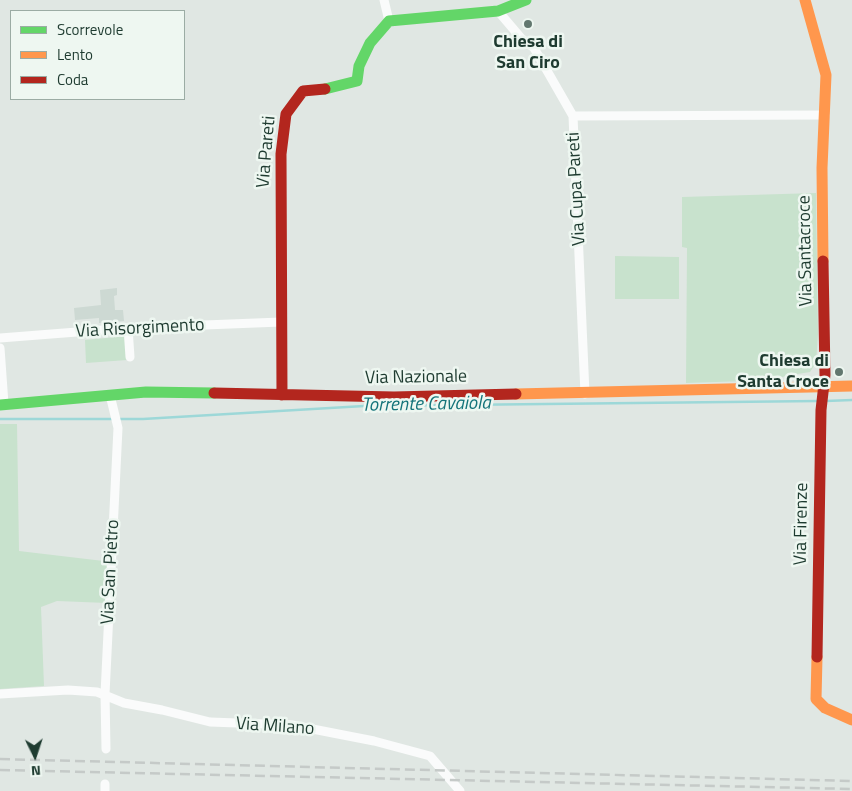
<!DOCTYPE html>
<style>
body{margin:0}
#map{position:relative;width:852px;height:791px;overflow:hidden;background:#e0e7e3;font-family:"Titillium Web",sans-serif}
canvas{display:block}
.legend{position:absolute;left:10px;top:10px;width:175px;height:90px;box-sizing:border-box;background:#eef7f1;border:1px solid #9baca4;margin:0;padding:6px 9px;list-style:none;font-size:15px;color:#1e3b30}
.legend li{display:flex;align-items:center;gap:10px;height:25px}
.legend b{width:25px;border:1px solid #9baca4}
.north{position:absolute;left:10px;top:731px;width:50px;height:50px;-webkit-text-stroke:4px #eef7f1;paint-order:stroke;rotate:176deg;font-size:14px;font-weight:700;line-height:20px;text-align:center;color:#1e3b30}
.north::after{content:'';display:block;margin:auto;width:18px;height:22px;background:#1e3b30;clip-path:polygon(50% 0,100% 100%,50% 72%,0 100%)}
</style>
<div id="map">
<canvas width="852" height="791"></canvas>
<ul class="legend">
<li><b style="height:6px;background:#63d668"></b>Scorrevole</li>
<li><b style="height:6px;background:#ff974d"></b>Lento</li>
<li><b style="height:6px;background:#b3261e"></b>Coda</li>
</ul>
<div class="north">N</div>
</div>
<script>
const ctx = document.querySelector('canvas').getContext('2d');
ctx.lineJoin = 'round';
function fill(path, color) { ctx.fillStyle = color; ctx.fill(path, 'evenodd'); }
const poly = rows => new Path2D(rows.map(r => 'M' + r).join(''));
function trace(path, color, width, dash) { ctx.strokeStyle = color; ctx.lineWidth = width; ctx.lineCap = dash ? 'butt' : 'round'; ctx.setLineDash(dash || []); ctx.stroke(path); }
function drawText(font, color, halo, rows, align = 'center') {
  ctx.font = font + ' "Titillium Web",sans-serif'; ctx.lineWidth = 5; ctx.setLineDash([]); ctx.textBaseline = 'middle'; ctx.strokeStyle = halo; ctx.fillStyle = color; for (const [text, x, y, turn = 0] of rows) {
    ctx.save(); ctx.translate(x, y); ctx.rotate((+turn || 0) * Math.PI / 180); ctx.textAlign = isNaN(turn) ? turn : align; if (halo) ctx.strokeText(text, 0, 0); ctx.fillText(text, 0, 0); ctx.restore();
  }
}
const built = poly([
 [117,288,117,295,114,296,115,310,123,310,124,321,99,323,99,318,75,320,74,308,101,305,100,290]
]);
const green = poly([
 [816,193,818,334,816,363,810,372,785,376,777,380,686,383,687,248,682,247,682,197],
 [615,256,679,257,679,299,615,299],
 [127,336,127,360,86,363,85,340],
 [0,424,17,424,19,551,112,562,107,603,57,601,41,607,44,686,0,689]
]);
const stream = poly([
 [826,401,852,400],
 [0,419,113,419],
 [119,419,143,419,364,406,818,401]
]);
const street = poly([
 [384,0,389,21],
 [498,11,521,38,534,48,573,116,585,394],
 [573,116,825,115],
 [128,328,130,357],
 [0,338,128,328,281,322],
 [0,348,4,404],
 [0,694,68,690,97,692,124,703,162,710,210,722,292,725,374,741,430,756,460,791],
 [106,749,105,694,118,428,110,395],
 [105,784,105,791]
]);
const fast = poly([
 [325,89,357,81,359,66,370,43,389,21,498,11,526,0],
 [0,405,146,392,214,393]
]);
const slow = poly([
 [805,0,826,75,822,168,823,261],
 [516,394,852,386],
 [817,657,816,699,825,708,852,720]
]);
const jam = poly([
 [214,393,394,397,516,394],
 [282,395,281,154,286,114,303,91,325,89],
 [817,657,821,410,825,375,823,261]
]);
const rail = poly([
 [0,759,852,781],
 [0,770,852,789]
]);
const markers = [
 [528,24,5,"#62776f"],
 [839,372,5,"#62776f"]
];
const poiNames = [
 ["Chiesa di",528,43],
 ["San Ciro",528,64],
 ["Chiesa di",829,362,"right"],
 ["Santa Croce",829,383,"right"]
];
const streetNames = [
 ["Via Pareti",267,152,-85],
 ["Via Cupa Pareti",577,189,-93],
 ["Via Santacroce",806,251,-91],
 ["Via Risorgimento",140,329,-3],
 ["Via Nazionale",416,378,-1],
 ["Via Firenze",802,524,-89],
 ["Via San Pietro",111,572,-87],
 ["Via Milano",275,727,4]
];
const waterNames = [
 ["Torrente Cavaiola",426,405,-1]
];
fill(built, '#cdd9d3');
fill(green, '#c8e2cd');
trace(stream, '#9dd8d8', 2.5);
trace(street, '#fafbfb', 9);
trace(fast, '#63d668', 11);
trace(slow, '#ff974d', 11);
trace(jam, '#b3261e', 11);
trace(rail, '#c5cac8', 2.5, [10, 5]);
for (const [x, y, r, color] of markers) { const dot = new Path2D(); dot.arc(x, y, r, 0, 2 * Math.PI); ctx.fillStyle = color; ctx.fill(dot); trace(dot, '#eef7f1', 2); }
drawText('bold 18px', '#1e3b30', '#eef7f1', poiNames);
drawText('18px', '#1e3b30', '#eef7f1', streetNames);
drawText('italic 19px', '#15747a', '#eef7f1', waterNames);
</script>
